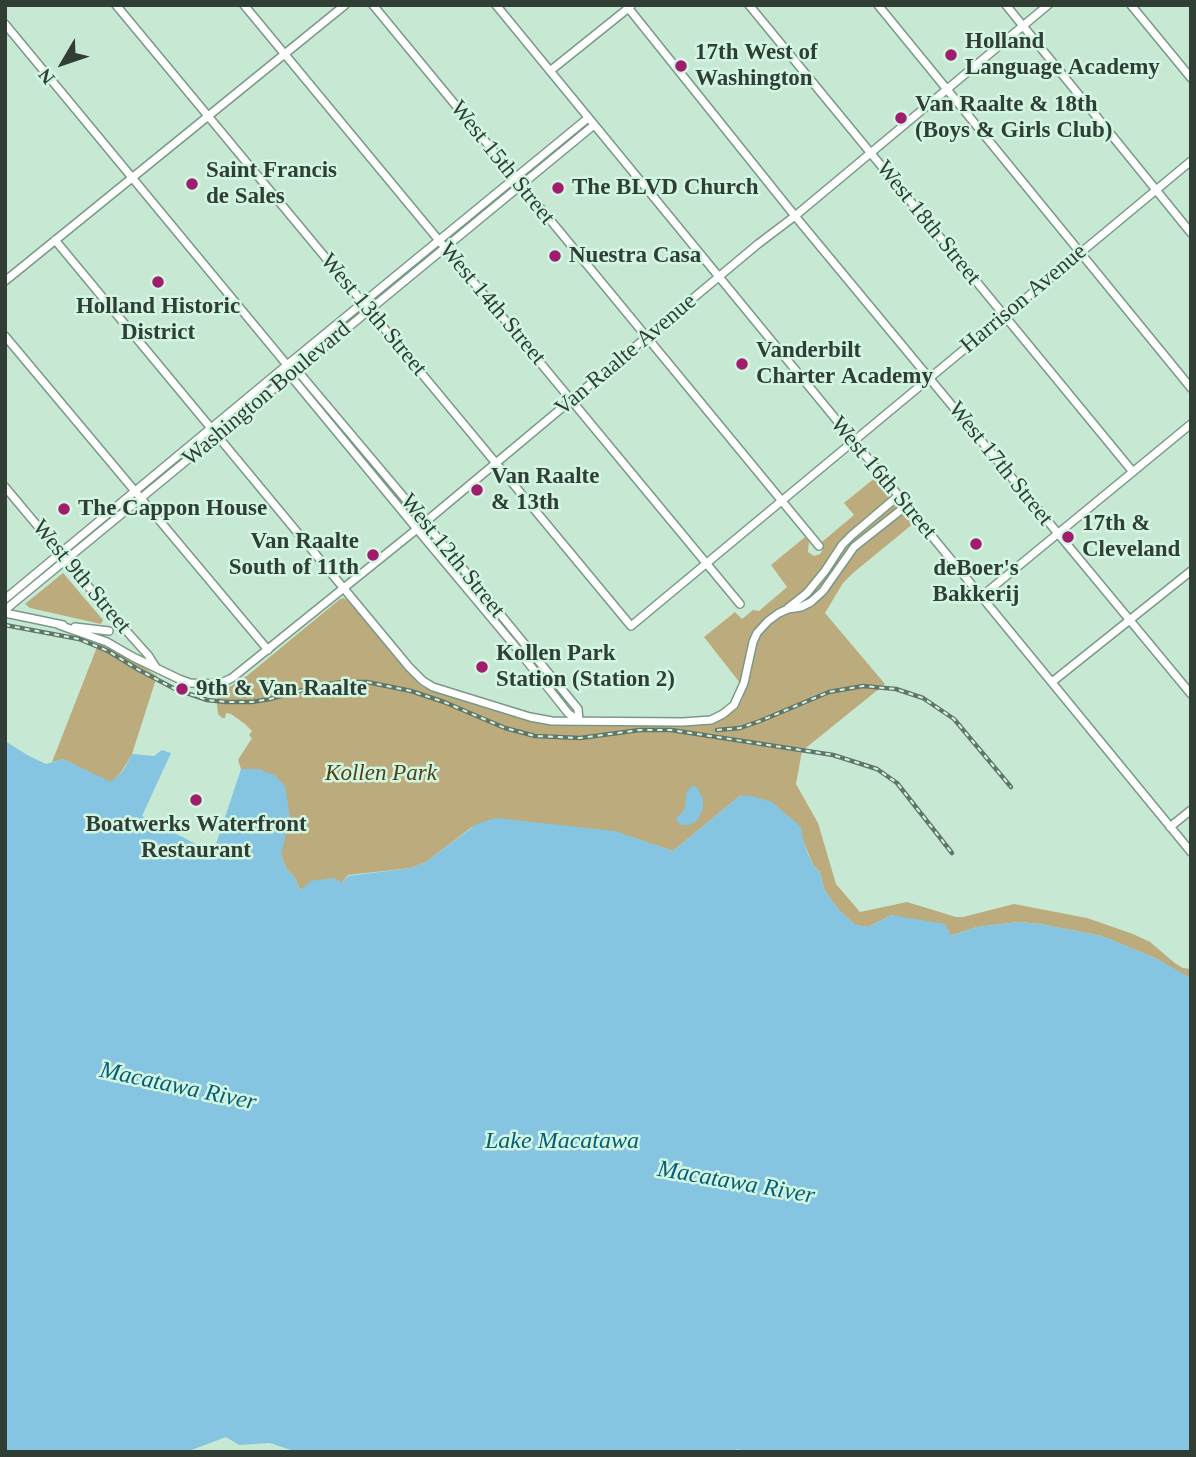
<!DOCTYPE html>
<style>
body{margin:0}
#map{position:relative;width:1196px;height:1457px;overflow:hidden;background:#c7e9d4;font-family:Georgia,serif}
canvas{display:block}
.frame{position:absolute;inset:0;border:7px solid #303e36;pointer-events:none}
.north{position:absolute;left:28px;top:28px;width:70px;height:70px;-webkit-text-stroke:5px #d3f6e2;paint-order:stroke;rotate:231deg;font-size:19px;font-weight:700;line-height:28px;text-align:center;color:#303e36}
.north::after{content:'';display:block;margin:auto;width:24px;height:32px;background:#303e36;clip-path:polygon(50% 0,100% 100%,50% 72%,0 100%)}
</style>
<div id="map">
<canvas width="1196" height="1457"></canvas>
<div class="frame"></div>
<div class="north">N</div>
</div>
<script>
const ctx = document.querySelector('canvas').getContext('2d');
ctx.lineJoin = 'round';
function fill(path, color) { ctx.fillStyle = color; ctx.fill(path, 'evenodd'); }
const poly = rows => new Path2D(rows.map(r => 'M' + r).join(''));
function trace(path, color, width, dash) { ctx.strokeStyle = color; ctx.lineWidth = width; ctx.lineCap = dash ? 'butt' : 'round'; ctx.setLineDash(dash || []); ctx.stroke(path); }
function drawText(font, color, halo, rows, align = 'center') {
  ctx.font = font + ' Georgia,serif'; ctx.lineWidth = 5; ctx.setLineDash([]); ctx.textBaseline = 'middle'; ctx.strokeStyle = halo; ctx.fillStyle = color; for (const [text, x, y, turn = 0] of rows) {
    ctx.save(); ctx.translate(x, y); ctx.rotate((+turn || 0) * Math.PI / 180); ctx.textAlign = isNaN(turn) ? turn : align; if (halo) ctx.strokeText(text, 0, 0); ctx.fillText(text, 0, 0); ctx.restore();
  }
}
const green = poly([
 [876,477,914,523,853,573,843,583,825,613,885,684,802,751,796,784,818,823,836,884,860,912,907,902,956,917,963,917,1014,904,1087,918,1133,934,1150,942,1176,964,1183,968,1191,969,1191,979,1157,959,1102,936,1040,924,1018,922,977,927,950,936,892,915,868,927,855,925,837,908,824,889,820,872,813,865,803,840,741,795,673,851,616,832,472,827,426,862,411,868,348,875,342,883,303,889,299,888,295,878,286,868,281,855,260,769,241,769,238,760,252,738,249,735,252,731,245,724,231,714,226,713,225,718,222,718,218,714,217,704,218,696,220,690,231,686,248,675,340,599,344,598,348,601,421,686,538,722,578,725,704,725,720,720,732,712,741,702,744,688,704,637,735,612,742,619,753,610,759,611,787,587,771,565,805,537,809,542,808,552,814,556,820,554,823,549,822,542,854,515,844,503],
 [63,573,103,620,101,624,30,608,25,604],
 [99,642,115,649,157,676,132,754,122,771,111,783,63,759,52,762]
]);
const water = poly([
 [5,741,29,756,46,764,63,759,111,782,123,771,132,754,154,756,162,750,171,753,142,816,213,853,241,769,259,769,276,776,285,786,290,817,281,855,286,868,295,878,299,888,303,889,310,881,335,878,342,883,348,876,411,868,426,862,477,824,496,818,615,831,673,851,741,795,755,797,772,802,801,827,803,840,808,854,813,865,820,872,824,889,837,908,855,925,868,927,892,915,945,924,951,936,977,927,1018,922,1040,924,1102,936,1157,959,1187,976,1191,979,1191,1452,747,1452,737,1449,735,1452,297,1452,270,1443,239,1445,226,1437,186,1452,5,1452],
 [693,786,696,786,698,789,703,799,703,808,700,816,696,821,689,825,682,825,678,823,676,818,684,811,687,791]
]);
const minor = poly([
 [116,5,631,626,1191,161],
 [244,5,740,604],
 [373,5,819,546],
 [496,5,1191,852],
 [626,5,795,216,1191,694],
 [749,5,1133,472],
 [878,5,1191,388],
 [1006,5,1191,233],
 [1131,5,1191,78],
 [5,24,283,360,293,372,294,380,417,529,514,645,568,713,579,721],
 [550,71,631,6],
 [55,240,409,667,423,681,433,687,530,717,552,721,683,722,711,720,723,714,734,705,744,683,753,642,757,633,768,621,779,613,788,609,801,607,811,602,823,591,854,547,906,506],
 [5,281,345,5],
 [5,336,268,650],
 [293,372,301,375,418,514,578,709,579,721],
 [5,487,113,616,148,655,155,666],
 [982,596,1191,424],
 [5,599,287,365,588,118],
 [788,608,807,593,825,571,842,545,852,535,898,496],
 [5,610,594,125],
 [5,613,63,625],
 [59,625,107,642,133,657,179,679,190,683,219,684,232,678,417,529,758,244,795,216,1048,5],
 [75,627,109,631],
 [1052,682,1191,571],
 [1170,827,1191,810]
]);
const rail = poly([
 [5,625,79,639,108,651,139,670,175,689,207,700,226,702,252,702,270,699,322,685,342,682,367,682,411,691,444,702,505,728,535,736,580,738,640,730,671,730,833,755,877,769,897,783,952,853],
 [717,730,740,728,760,721,829,692,863,686,896,689,923,698,954,719,1011,787]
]);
const markers = [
 [951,55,7,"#a01d6d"],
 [681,66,7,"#a01d6d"],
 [901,118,7,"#a01d6d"],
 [192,184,7,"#a01d6d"],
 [558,188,7,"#a01d6d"],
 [555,256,7,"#a01d6d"],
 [158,282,7,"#a01d6d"],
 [742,364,7,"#a01d6d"],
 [477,490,7,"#a01d6d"],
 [64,509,7,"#a01d6d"],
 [1068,537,7,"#a01d6d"],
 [976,544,7,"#a01d6d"],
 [373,555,7,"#a01d6d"],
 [482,667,7,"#a01d6d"],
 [182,689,7,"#a01d6d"],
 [196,800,7,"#a01d6d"]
];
const poiNames = [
 ["Holland",965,42],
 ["Language Academy",965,68],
 ["17th West of",695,53],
 ["Washington",695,79],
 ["Van Raalte & 18th",915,105],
 ["(Boys & Girls Club)",915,131],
 ["Saint Francis",206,171],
 ["de Sales",206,197],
 ["The BLVD Church",572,188],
 ["Nuestra Casa",569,256],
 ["Holland Historic",158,307,"center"],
 ["District",158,333,"center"],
 ["Vanderbilt",756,351],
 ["Charter Academy",756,377],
 ["Van Raalte",491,477],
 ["& 13th",491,503],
 ["The Cappon House",78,509],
 ["17th &",1082,524],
 ["Cleveland",1082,550],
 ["Van Raalte",359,542,"right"],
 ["South of 11th",359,568,"right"],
 ["deBoer's",976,569,"center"],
 ["Bakkerij",976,595,"center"],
 ["Kollen Park",496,654],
 ["Station (Station 2)",496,680],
 ["9th & Van Raalte",196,689],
 ["Boatwerks Waterfront",196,825,"center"],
 ["Restaurant",196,851,"center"]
];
const streetNames = [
 ["West 15th Street",502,163,51],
 ["West 18th Street",928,223,51],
 ["Harrison Avenue",1024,299,-40],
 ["West 14th Street",492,304,50],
 ["West 13th Street",373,315,50],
 ["Van Raalte Avenue",626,355,-40],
 ["Washington Boulevard",267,394,-40],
 ["West 17th Street",1000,464,51],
 ["West 16th Street",883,478,50],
 ["West 12th Street",452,556,51],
 ["West 9th Street",81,577,50]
];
const parkNames = [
 ["Kollen Park",381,774]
];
const waterNames = [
 ["Macatawa River",178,1087,12],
 ["Lake Macatawa",562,1142],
 ["Macatawa River",736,1183,10]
];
fill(green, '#bcab7c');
fill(water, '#85c5e1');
trace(minor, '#799987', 10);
trace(minor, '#fff', 7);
trace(rail, '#617569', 4.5);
trace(rail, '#d3f6e2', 2, [5]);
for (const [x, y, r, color] of markers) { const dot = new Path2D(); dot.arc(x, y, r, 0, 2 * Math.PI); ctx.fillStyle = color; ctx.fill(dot); trace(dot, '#d3f6e2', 2.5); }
drawText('bold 23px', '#303e36', '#d3f6e2', poiNames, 'left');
drawText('23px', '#303e36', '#d3f6e2', streetNames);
drawText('italic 23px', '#504115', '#d3f6e2', parkNames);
drawText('italic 24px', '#055d79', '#d3f6e2', waterNames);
</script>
